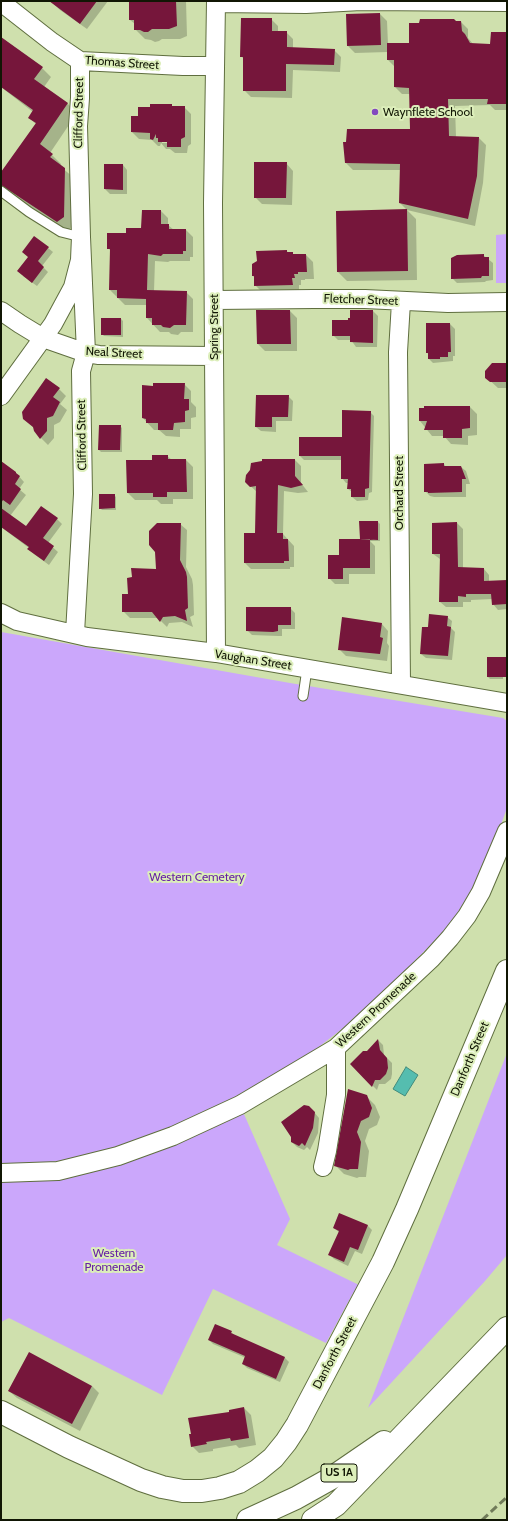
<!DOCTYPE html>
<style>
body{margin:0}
#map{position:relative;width:508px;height:1521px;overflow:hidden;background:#cfe0ad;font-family:Cabin,sans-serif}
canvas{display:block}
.frame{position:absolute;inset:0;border:2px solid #111604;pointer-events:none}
</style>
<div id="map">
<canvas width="508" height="1521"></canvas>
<div class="frame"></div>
</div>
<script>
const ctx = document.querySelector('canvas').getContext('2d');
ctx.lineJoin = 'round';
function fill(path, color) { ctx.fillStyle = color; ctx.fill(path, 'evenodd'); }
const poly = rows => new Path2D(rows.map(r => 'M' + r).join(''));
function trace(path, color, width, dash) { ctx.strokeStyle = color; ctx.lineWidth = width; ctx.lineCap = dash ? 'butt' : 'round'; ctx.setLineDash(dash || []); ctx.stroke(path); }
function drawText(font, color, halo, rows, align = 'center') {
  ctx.font = font + ' Cabin,sans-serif'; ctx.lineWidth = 4; ctx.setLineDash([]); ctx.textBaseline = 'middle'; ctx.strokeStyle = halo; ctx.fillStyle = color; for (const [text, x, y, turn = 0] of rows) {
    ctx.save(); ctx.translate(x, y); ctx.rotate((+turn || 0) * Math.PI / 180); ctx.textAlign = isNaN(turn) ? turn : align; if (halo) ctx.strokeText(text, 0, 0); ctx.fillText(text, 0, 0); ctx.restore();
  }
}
const green = poly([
 [507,234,507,283,496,283,496,235],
 [1,632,290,683,503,718,507,721,507,808,499,830,474,887,449,926,400,976,351,1022,298,1063,233,1098,136,1143,85,1157,24,1166,1,1165],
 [507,1053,507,1255,485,1281,368,1408],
 [240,1105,290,1219,277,1245,359,1285,352,1295,326,1343,213,1289,162,1395,9,1318,1,1322,1,1173,58,1171]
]);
const water = poly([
 [406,1067,418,1075,405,1096,393,1089,406,1067]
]);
const shadow = poly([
 [55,1,108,1,87,29,60,10,54,4],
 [131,1,186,1,187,36,180,39,162,39,159,41,155,42,151,40,145,39,135,29,135,24,130,20],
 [380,14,387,21,388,44,410,44,455,22,461,22,468,29,468,38,473,44,491,45,507,33,507,110,495,110,490,105,455,106,456,137,479,138,486,145,483,183,475,226,407,210,400,203,400,170,353,170,346,163,411,130,410,94,402,94,395,87,395,67,388,60,388,52,355,53,348,46],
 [271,19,278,26,278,32,286,32,293,39,293,48,334,50,341,57,340,72,293,70,292,98,251,97,244,90,244,59,241,56],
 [1,37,42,68,51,77,44,87,68,104,77,113,50,153,61,164,60,166,74,178,73,226,67,231,43,216,1,185,1,173,36,124,29,118,33,112,1,87],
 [171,105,173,107,184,107,191,114,191,144,188,146,187,153,175,153,170,149,166,149,161,143,160,146,158,146,152,140,139,139,132,132,138,117,151,108],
 [162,141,172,141,172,143,162,143],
 [286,163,293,171,292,205,262,204,255,197],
 [123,165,127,170,127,194,110,194,105,189],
 [407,210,416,219,417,280,347,281,338,272],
 [161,211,168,218,168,225,174,230,186,230,193,237,193,257,190,257,190,261,170,261,168,262,155,261,154,291,186,292,193,299,193,332,181,332,178,335,171,334,169,332,160,332,147,318,147,305,125,305,110,290,111,251,108,248,127,234,142,230],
 [48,248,53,252,42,266,48,272,37,286,23,276],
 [286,251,294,255,306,255,313,262,314,279,305,279,305,280,301,280,301,285,299,285,299,292,262,292,255,285,255,278,253,276],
 [483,255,493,263,493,280,486,281,485,282,457,283,452,278],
 [290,311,297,318,297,351,265,351,258,344],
 [351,311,373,311,378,316,377,347,356,347,351,340,338,340,333,335,351,319],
 [121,319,123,321,123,337,104,336,102,334],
 [450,324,455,329,455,356,453,356,453,361,433,363,429,359,429,354,427,353],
 [507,364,507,388,498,388,486,377],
 [184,384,191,391,191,402,196,407,196,417,191,418,191,429,180,429,180,437,166,436,159,430,154,430,143,418,154,387],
 [59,389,66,396,60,404,67,410,60,422,54,425,54,438,48,445,41,438,35,429,24,419],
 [288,396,293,401,292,421,276,421,276,432,261,431,256,427],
 [470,407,477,414,477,435,468,436,468,445,451,444,444,436,432,436,420,421,420,409],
 [370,412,374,416,372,492,369,493,368,500,357,501,352,497,352,492,348,489,349,483,346,483,342,478,342,460,304,460,300,456,343,438],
 [120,426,122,428,122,452,101,452,99,450],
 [167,456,172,460,186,460,193,467,193,499,173,499,173,504,161,504,157,500,135,500,128,493,127,461,153,461],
 [295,460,301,466,301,483,308,492,298,493,284,491,283,534,294,546,294,567,290,567,290,569,251,569,245,563,256,534,257,492,246,482,255,462],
 [1,462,16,473,24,482,19,489,26,495,10,516,26,528,57,519,62,524,48,543,58,552,49,565,34,554,29,548,1,527],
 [444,464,446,467,461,467,466,471,470,484,466,484,466,497,434,497,430,496,425,491],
 [114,495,116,497,116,510,102,510,100,508],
 [378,522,380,524,380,541,370,541,375,546,375,574,349,574,349,584,335,584,329,578,340,556,363,540],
 [457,523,463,529,463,568,484,569,489,575,489,582,507,581,507,609,498,610,493,604,493,599,471,600,471,602,463,602,463,607,446,607,440,602,440,559,433,554,433,524],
 [180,524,187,530,186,567,192,579,193,585,194,615,190,617,193,627,182,622,169,623,167,627,158,618,130,618,123,611,129,595,157,570],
 [290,608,295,613,295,629,282,629,282,636,278,636,252,635,247,630],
 [447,617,452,621,451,628,455,632,452,660,426,658,421,654,429,628],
 [381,623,388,631,387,643,389,646,387,661,346,656,339,649],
 [488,658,503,660,503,679,490,679,488,677],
 [378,1040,383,1045,384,1055,392,1063,392,1074,391,1079,385,1084,379,1084,377,1090,351,1064,368,1052],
 [366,1096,375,1105,380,1117,377,1125,369,1129,365,1141,369,1151,366,1177,359,1177,357,1178,344,1174,335,1165],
 [314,1112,319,1118,318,1133,310,1150,307,1147,304,1150,297,1147,292,1142],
 [339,1214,368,1226,372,1230,362,1254,355,1251,348,1266,334,1259,330,1255,340,1233,334,1228],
 [231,1332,235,1336,285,1358,289,1362,280,1382,247,1368,243,1364,246,1358,213,1344,209,1340],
 [92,1386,99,1393,80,1431,17,1398,9,1391],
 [244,1408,251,1415,256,1445,239,1448,236,1445,213,1449,213,1451,199,1453,192,1446,230,1413]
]);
const building = poly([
 [49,1,97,1,80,24],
 [129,1,176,1,177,26,169,29,152,29,148,32,144,32,140,30,134,30,134,20,129,20],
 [380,13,381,45,347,46,346,14],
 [241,18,272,18,272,31,287,31,287,47,335,49,334,65,286,64,286,91,243,91,243,57,240,57],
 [420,19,454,19,456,21,461,21,462,31,465,34,470,43,490,44,491,32,507,32,507,104,487,104,488,99,448,99,449,136,479,137,477,176,468,219,399,203,400,164,345,163,343,142,346,142,347,129,410,129,409,88,394,87,394,60,387,60,387,43,409,43,409,23,419,23],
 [1,37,43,67,34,79,68,103,40,144,53,154,50,157,65,168,64,217,57,222,1,185,1,172,36,123,28,118,33,110,1,87],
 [150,104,172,104,172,106,185,106,185,137,181,139,181,147,167,147,167,142,158,142,158,138,156,138,156,134,153,140,150,139,150,133,131,132,131,116,138,116,138,107,150,107],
 [254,162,287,162,286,198,254,198],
 [104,164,123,164,123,190,104,189],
 [407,209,408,271,337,272,336,211],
 [142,210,161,210,161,224,169,224,169,229,186,229,186,251,183,251,183,254,163,254,161,256,148,254,147,290,187,291,186,325,174,325,170,328,163,327,161,325,152,325,152,318,146,318,146,299,117,298,117,290,109,290,110,249,107,249,107,233,126,233,126,228,141,228],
 [34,236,49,247,38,261,44,267,32,283,17,271,28,257,22,252],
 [287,250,287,252,293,252,293,254,306,254,307,272,298,272,298,274,294,274,295,278,292,278,293,285,254,286,254,276,252,276,252,264,257,261,256,251],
 [484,254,484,257,489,257,489,276,482,276,481,278,451,279,451,258,457,255],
 [256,310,290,310,291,344,257,344],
 [350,310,373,310,373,343,350,342,350,336,332,336,332,320,348,320,348,318,350,318],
 [101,318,121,318,121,335,101,335],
 [426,323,450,323,451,352,448,352,448,357,440,357,440,359,428,359,428,353,426,353],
 [492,363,507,363,507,382,490,382,485,378,485,371],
 [46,378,60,388,53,397,60,402,53,416,47,418,47,431,40,439,34,431,33,427,23,419,22,412],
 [153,383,185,383,184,399,189,399,189,410,185,411,185,422,174,423,173,430,158,430,158,423,146,423,146,419,142,418,142,385,153,386],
 [256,395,289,395,288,417,272,417,272,427,255,427],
 [424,406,470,406,470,428,462,429,462,438,443,438,443,430,424,430,427,421,419,421,419,408,424,408],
 [342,410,371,411,369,488,365,489,365,497,351,497,351,489,347,489,348,479,341,479,341,456,299,456,299,437,342,437],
 [99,425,121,425,120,450,98,450],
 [152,455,168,455,168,459,186,459,187,492,167,492,167,497,153,497,153,493,127,493,126,460,152,460],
 [262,459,295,459,295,476,303,485,291,488,278,485,277,533,283,533,283,539,288,539,289,561,284,561,284,563,244,563,244,533,255,533,256,486,250,487,245,482,246,475,250,470,251,463,262,461],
 [1,461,16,472,16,473,20,476,15,484,21,489,10,505,3,500,1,503],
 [444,463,444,466,461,466,466,479,462,479,462,492,428,493,428,492,424,492,424,464],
 [99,494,115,494,115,508,99,509],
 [41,506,58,518,43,538,54,546,44,561,27,549,29,547,1,527,1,508,26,526],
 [359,521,378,521,378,540,360,539],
 [457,522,458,567,484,568,484,581,507,580,507,604,492,605,491,594,466,594,466,597,458,596,458,602,439,602,440,554,432,554,432,523],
 [157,523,181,523,180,560,186,572,187,577,188,608,185,610,187,621,175,616,163,617,160,622,152,612,122,612,122,594,128,594,127,578,132,577,131,568,156,569,155,552,149,545,149,531],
 [339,539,370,539,370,568,343,568,343,579,328,579,328,555,339,555],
 [246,607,291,607,291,625,278,625,278,631,273,632,246,631],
 [429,614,448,616,447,626,451,627,448,656,420,654,422,627,428,627],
 [342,617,382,623,380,637,383,638,380,654,338,650],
 [487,657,507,657,507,677,487,677],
 [378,1039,380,1050,387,1058,388,1068,386,1074,380,1080,375,1080,372,1087,350,1064,363,1051,367,1051],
 [348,1089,367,1095,372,1108,369,1117,361,1121,357,1132,361,1142,358,1169,350,1169,348,1170,334,1166],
 [304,1105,309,1106,315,1112,313,1128,305,1146,302,1143,299,1146,291,1142,291,1137,281,1122],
 [339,1213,368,1225,358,1250,350,1247,344,1262,328,1255,339,1231,333,1228],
 [215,1324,232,1331,231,1333,285,1357,276,1379,242,1364,245,1356,208,1340],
 [29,1352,92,1386,72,1424,8,1391],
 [244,1407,249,1438,231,1441,230,1438,206,1442,207,1444,191,1447,189,1434,191,1434,188,1418,229,1412,229,1410]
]);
const service = poly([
 [1,191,29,212,61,232,81,237],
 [303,696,307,669]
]);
const minor = poly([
 [216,1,213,203,216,653],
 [1,2,52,42,80,61,183,66,215,66],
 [216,3,306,4,361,1,507,2],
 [214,300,314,299,365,299,448,303,507,302],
 [1,311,20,324,43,338,86,353,99,355,214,356],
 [1,396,53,324,73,287,80,260,81,237,78,126,80,98,80,61],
 [1,613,17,621,87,637,216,653,507,703],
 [75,633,83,494,81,371,86,353,81,237],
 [401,684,398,352,401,302],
 [323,1167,327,1151,336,1095,336,1048],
 [1,1173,58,1171,118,1156,173,1136,240,1105,336,1048,431,959,450,938,467,916,481,892,507,831]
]);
const tertiary = poly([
 [1,1412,69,1447,141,1480,162,1487,183,1491,202,1491,220,1488,239,1482,257,1471,273,1458,286,1442,297,1425,383,1262,407,1209,507,971]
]);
const primary = poly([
 [248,1520,296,1498,330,1479,384,1442],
 [313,1520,336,1505,507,1328]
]);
const rail = poly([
 [482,1520,507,1497]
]);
const markers = [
 [375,112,4,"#8349bf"]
];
const shields = [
 [339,1473,36]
];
const shieldNames = [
 ["US 1A",339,1473]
];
const streetNames = [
 ["Thomas Street",122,63,4],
 ["Clifford Street",79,113,-89],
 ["Fletcher Street",361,300,2],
 ["Spring Street",214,327,-90],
 ["Neal Street",114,353,3],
 ["Clifford Street",82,435,-91],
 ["Orchard Street",399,493,-90],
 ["Vaughan Street",253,660,9],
 ["Western Promenade",376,1010,-43],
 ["Danforth Street",470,1059,-67],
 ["Danforth Street",335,1353,-62]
];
const poiNames = [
 ["Waynflete School",383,112]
];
const parkNames = [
 ["Western Cemetery",197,877],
 ["Western",114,1253],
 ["Promenade",114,1267]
];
fill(green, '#cba7fb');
fill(water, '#55bdaf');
trace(water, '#418b7c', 1);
fill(shadow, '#0003');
fill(building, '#76163b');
trace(service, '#5f6e3f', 11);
trace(minor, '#5f6e3f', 20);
trace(tertiary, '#5f6e3f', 24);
trace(primary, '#5f6e3f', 24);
trace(service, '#fff', 9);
trace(minor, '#fff', 18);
trace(tertiary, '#fff', 22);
trace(primary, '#fff', 22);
trace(rail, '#707b59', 3, [8, 4]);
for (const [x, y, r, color] of markers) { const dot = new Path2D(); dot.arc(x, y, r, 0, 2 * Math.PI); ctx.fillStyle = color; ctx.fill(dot); trace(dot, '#dceeba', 1.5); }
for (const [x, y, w] of shields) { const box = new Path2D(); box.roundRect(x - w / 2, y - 9, w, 18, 3); ctx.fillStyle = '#dceeba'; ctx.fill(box); trace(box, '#111604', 1); }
drawText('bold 11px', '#111604', null, shieldNames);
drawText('12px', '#111604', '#dceeba', streetNames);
drawText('12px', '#111604', '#dceeba', poiNames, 'left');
drawText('12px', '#6720a4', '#dceeba', parkNames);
</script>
